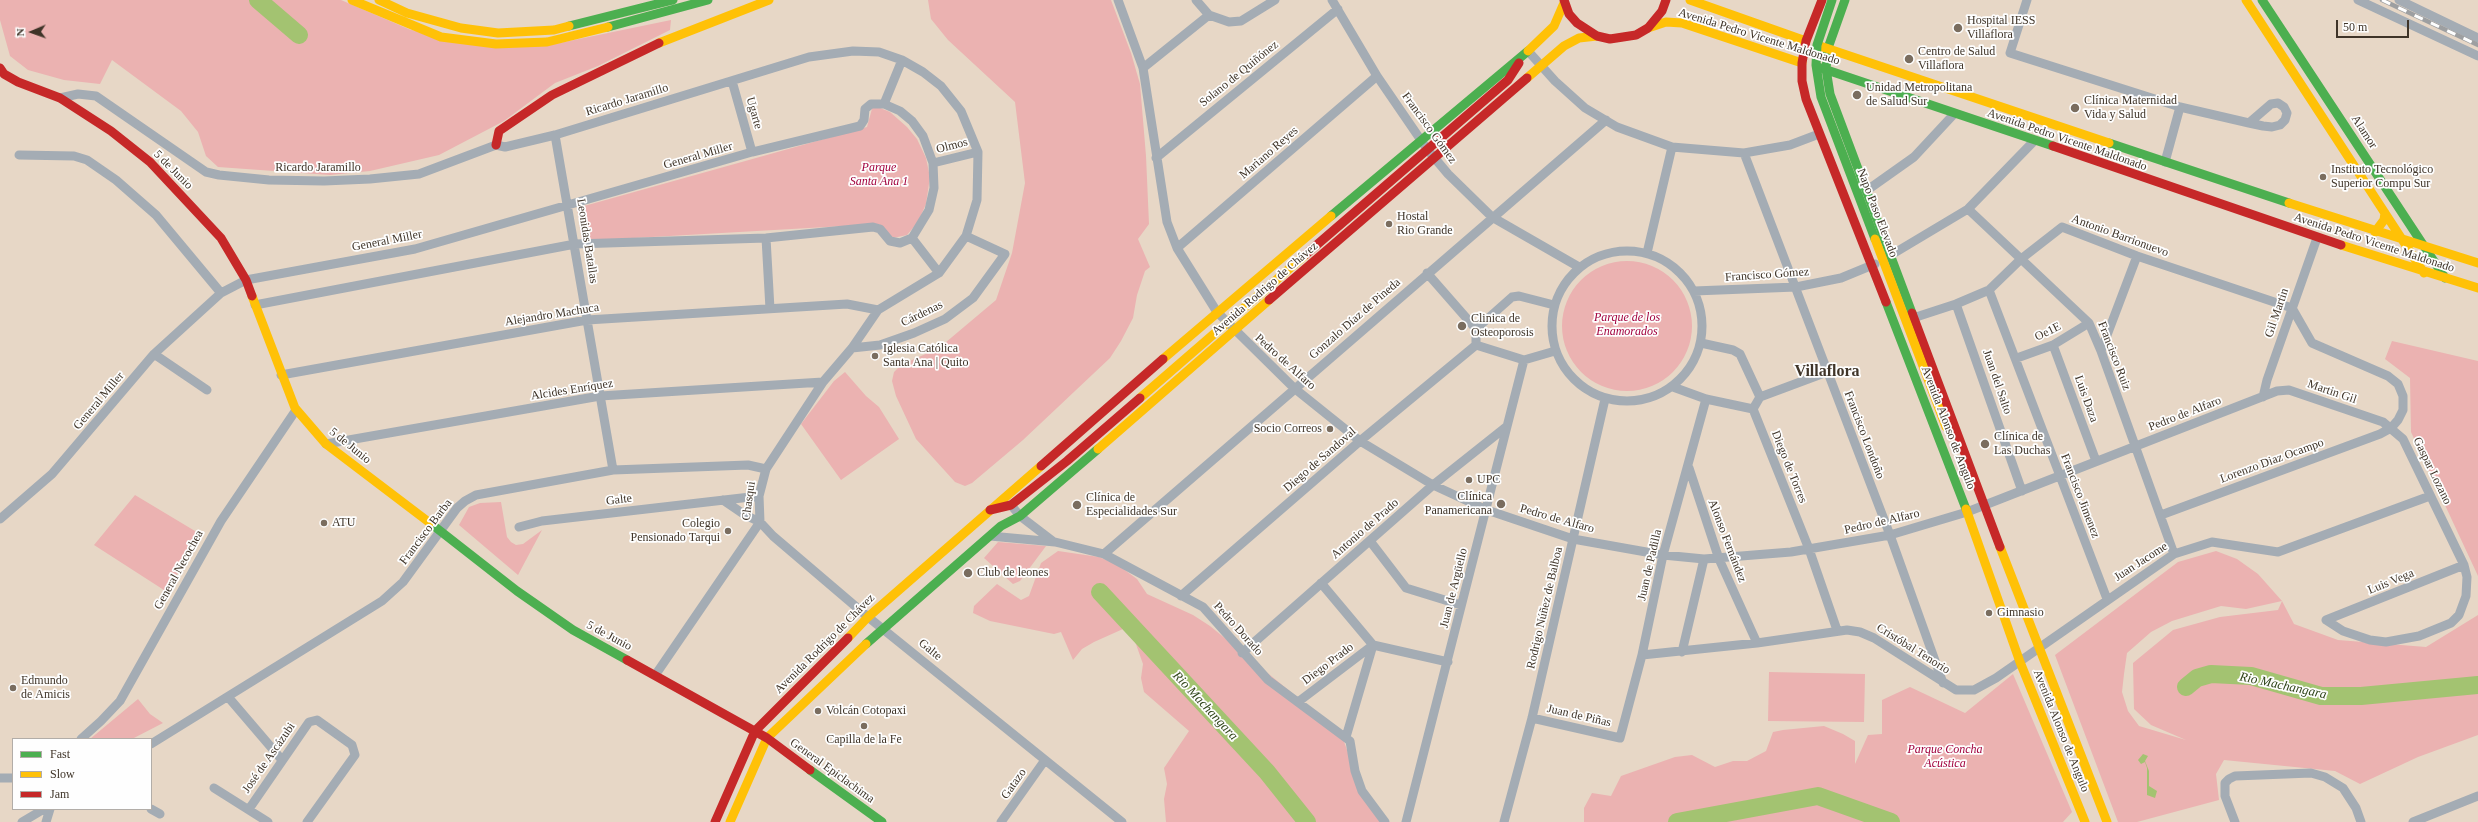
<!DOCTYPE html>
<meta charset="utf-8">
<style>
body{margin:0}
#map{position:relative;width:2478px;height:822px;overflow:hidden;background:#e7d7c6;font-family:"Times New Roman",serif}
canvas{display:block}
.legend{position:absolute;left:12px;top:738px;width:140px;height:72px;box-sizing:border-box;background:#fefefe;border:1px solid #b2ada8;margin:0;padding:5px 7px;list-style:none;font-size:12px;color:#3f3428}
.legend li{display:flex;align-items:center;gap:8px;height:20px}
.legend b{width:20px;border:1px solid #b2ada8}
.north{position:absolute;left:12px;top:12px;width:40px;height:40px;-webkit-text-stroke:3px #fefefe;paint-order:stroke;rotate:268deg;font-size:11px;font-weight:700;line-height:16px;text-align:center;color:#3f3428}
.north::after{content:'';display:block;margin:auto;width:14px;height:18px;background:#3f3428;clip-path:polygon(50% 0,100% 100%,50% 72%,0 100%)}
.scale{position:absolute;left:2336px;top:20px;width:73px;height:18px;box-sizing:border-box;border:2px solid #3f3428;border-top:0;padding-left:5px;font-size:12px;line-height:14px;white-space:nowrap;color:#3f3428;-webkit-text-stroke:3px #fefefe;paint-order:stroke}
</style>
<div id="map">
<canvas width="2478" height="822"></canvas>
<ul class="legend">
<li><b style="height:5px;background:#4caf50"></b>Fast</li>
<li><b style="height:5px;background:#ffc107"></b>Slow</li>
<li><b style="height:5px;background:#c62828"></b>Jam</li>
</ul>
<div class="north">N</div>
<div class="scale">50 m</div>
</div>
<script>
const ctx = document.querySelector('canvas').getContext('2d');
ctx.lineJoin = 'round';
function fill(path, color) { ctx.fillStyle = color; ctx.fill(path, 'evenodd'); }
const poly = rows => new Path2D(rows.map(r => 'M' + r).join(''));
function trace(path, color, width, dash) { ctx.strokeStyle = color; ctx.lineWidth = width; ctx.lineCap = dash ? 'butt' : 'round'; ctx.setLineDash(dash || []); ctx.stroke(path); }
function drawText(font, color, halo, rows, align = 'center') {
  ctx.font = font + ' "Times New Roman",serif'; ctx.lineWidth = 3.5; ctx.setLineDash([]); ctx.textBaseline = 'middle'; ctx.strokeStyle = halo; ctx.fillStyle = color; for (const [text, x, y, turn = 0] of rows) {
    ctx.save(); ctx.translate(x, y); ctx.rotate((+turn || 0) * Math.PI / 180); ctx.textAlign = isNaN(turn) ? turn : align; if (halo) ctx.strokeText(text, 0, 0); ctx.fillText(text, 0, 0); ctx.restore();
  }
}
const green = poly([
 [0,0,341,0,411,30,545,46,671,20,670,30,598,66,555,83,504,121,439,155,370,171,330,175,218,167,206,156,198,132,181,111,112,60,100,84,64,80,28,70,10,56,0,20],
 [928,0,1111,0,1131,53,1140,84,1146,156,1149,224,1138,239,1150,267,1145,271,1137,295,1133,318,1121,341,1110,358,1023,440,972,483,965,486,955,482,916,439,896,396,892,381,894,372,901,365,939,348,996,300,1012,253,1025,183,1015,102,948,40,931,19],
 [873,105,890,112,907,127,917,139,926,158,930,177,926,204,918,222,907,235,893,238,879,224,582,241,577,208,867,127],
 '1562 326a65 65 0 1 1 130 0a65 65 0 1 1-130 0Z',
 [2392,341,2478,361,2478,576,2411,432,2410,378,2385,359],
 [845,372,866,396,879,407,899,439,841,480,801,424,834,381],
 [135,495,200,534,167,592,94,545],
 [501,502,507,537,511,542,516,545,523,544,542,530,518,575,459,525,469,507,480,503],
 [998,542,1046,546,1020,581,1013,584,984,558],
 [1058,551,1099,557,1118,565,1137,579,1147,594,1193,615,1210,626,1341,733,1364,798,1389,822,1166,822,1164,799,1167,784,1164,768,1189,731,1144,692,1141,678,1143,664,1132,633,1123,629,1094,642,1082,649,1073,660,1061,632,1054,634,990,621,973,613,974,606,997,584,1021,600,1029,596,1041,563],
 [2216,551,2237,559,2258,574,2282,601,2294,624,2338,640,2426,647,2478,615,2478,735,2418,757,2360,784,2335,771,2224,760,2216,774,2219,800,2137,822,2118,822,2055,655,2178,562],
 [2282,601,2278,610,2220,617,2173,630,2133,663,2134,709,2151,725,2186,740,2139,726,2128,711,2122,692,2124,674,2127,653,2151,632,2172,621,2221,606,2246,609],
 [1769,672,1865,674,1864,722,1768,721],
 [2013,674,2072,812,2063,822,1584,822,1584,808,1592,793,1611,796,1621,776,1675,757,1692,755,1715,767,1733,761,1747,761,1766,751,1773,732,1783,730,1824,726,1843,734,1855,741,1855,764,1868,735,1882,734,1882,700,1910,687,1965,713],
 [138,699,150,714,163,723,132,739,90,739]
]);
const water = poly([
 [2143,754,2148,756,2145,761,2149,771,2149,786,2157,791,2155,798,2147,795,2147,768,2145,762,2141,764,2138,760]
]);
const river = poly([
 [258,0,299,35],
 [1100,592,1267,772,1307,822],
 [2186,687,2197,678,2211,674,2251,676,2321,696,2361,696,2478,685],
 [1677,822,1818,796,1891,822]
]);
const street = poly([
 [1118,0,1143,68,1167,222,1177,248,1217,312,1294,388,1360,441,1433,485,1487,510,1573,539,1663,555,1704,559,1791,552,1890,535,1967,512,2277,391,2289,390,2383,422,2403,439,2464,565,2467,577,2466,596,2459,615,2451,623,2419,636,2386,642,2370,640,2343,631,2326,620],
 [1196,0,1209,15],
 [1332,0,1377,76,1427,149,1448,174,1492,217,1579,267],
 [2027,0,2010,53,2180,107,2165,162],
 [2358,0,2478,56],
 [2399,0,2478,38],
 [1209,15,1229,22,1241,21,1275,0],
 [1528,51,1555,81,1585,108,1617,127,1672,147,1744,153,1790,145,1819,134],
 [1143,68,1209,15],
 [732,81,752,152],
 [60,98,78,94,96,96,206,172,219,175,269,180,324,181,370,179,419,174,496,145,505,147,555,135,809,57,853,51,879,52,902,60,923,72,941,86,961,111,978,152,977,200,966,236,939,273,878,310,852,348,823,382,766,469,759,496,760,522,656,674],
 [884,104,902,60],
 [2180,107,2249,123,2263,126,2272,127,2280,125,2285,120,2287,113,2284,107,2278,103,2271,104,2249,123],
 [555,135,613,470],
 [1744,153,1890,535,1943,683],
 [19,155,74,156,87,160,116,180,156,215,221,293],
 [1156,158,1338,9],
 [933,163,978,152],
 [1866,191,1914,157,1954,114],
 [1968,209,2089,323,2101,351,2174,554],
 [766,238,770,309],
 [912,238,939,273],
 [1177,248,1377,76],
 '1552 326a75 75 0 1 1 150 0a75 75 0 1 1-150 0Z',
 [1647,253,1672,147],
 [1886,258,1968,209,2034,141],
 [1427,273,1476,329,1476,345],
 [1989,290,2107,599],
 [1694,291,1796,287,1841,278,1875,264],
 [1956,304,2022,491],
 [1913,318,1956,304,1989,290,2021,259,2062,227,2137,256,2292,308,2312,343,2388,376,2398,384,2403,396,2403,410,2398,420,2391,428,2380,434,2161,515],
 [1476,329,1512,297,1519,296,1554,305],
 [1701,343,1733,350,1740,354,1760,397,1753,409],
 [1476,345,1524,360,1555,351],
 [2053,345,2096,461],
 [852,348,880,345,914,333,945,319,973,298,1005,254,966,236],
 [2101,351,2137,256],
 [154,354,207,390],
 [2017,358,2053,345,2089,323],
 [281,375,587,320,847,304,878,310],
 [1673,387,1706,399,1753,409],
 [1760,397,1827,372],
 [2263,397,2267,380,2317,238],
 [1753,409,1809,549,1837,630],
 [326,444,600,396,823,382],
 [1689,468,1719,559,1757,643],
 [723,500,745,515,760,522,773,536,868,617,1122,822],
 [1011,505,1020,516,1054,542],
 [0,519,52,474,154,354,221,293,246,280,415,249,752,152,860,126,864,120,865,109,871,104,884,104,900,111,912,121,923,136,933,163,934,188,929,210,912,238,900,243,890,241,880,229,873,227,766,238,575,244,255,305],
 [519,527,542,521,759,496],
 [990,536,1055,542,1104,554,1203,607,1268,680,1350,741,1355,771,1362,791,1385,822],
 [1370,541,1406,588,1461,605],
 [1104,554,1606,120],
 [1321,583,1373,645,1448,662],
 [1181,596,1360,441,1476,345],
 [2326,620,2464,565],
 [1682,652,1704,559],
 [1242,653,1433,485,1506,427],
 [1642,655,1757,643,1847,630,1860,632,1874,638,1956,690,1974,690,1996,678,2174,554,2212,542,2278,552,2430,496],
 [229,698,282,760],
 [1298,702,1373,645],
 [1532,718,1620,738,1642,655,1663,555,1706,399],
 [1346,737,1373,645],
 [81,739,101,721,120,701,221,521,296,410],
 [151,744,382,601,403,582,457,508,465,501,476,495,613,470,748,465,766,469],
 [0,778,13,778],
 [214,788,268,822],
 [151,809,160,814],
 [249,809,309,722,317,720,352,745,355,755,307,822],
 [22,822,44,809],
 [46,822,50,809],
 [1001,822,1045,760],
 [1406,822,1524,360],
 [1504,822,1532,718,1605,399],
 [2235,822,2225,796,2225,783,2229,779,2235,776,2311,773,2325,777,2343,788,2356,808,2361,822],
 [2413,822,2478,796]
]);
const fast = poly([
 [1845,0,1828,48,1826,69,1830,94,1912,313],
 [2262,0,2445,278],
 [569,26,673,0],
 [608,27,708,0],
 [1818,67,2053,146],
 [2109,143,2289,203],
 [1331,216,1528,51],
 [1886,302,1966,509],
 [430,523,517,591,573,630,627,660],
 [866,644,1001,526,1020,516,1098,449],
 [810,770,882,822]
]);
const slow = poly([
 [352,0,441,37,496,44,547,42,608,27],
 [379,0,407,13,461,28,498,33,554,30,569,26],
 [1690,0,1806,41],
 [2246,0,2424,273],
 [1648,28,1666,22,1682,23,1802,63],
 [659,43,769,0],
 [1820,46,2109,143],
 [1528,51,1554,26,1564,3],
 [1527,78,1564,46,1579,38,1597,36],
 [2289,203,2478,263],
 [2375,232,2384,220,2385,213],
 [2341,245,2478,288],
 [252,296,295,408,326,444,430,523],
 [1163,359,1331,216],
 [1140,398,1305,255],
 [1098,449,1269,300],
 [1966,509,2020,662,2085,822],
 [2000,547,2107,822],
 [848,638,868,617,1041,466],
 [730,822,767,738,866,644]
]);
const jam = poly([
 [1564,0,1569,14,1577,23,1597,36,1610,39,1636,35,1648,28,1662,11,1666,0],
 [1822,0,1806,41,1802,63,1802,81,1806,99,1886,302],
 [0,68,4,74,18,82,60,98,111,131,150,162,221,238,246,280,252,296],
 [496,145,499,131,552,95,659,43],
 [2053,146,2341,245],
 [1305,255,1508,80,1519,63],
 [1269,300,1527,78],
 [1912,313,2000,547],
 [1041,466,1163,359],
 [990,510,1011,505,1067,461,1140,398],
 [627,660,767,738,810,770],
 [715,822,755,731,848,638]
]);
const rail = poly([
 [2382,0,2478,45]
]);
const fastBridge = poly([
 [1832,0,1817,45,1816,65,1821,97,1875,239]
]);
const slowBridge = poly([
 [1875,239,1946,427]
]);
const markers = [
 [1958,28,5,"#7a6d5f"],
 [1909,59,5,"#7a6d5f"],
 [1857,95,5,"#7a6d5f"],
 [2075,108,5,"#7a6d5f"],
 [2323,177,4,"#7a6d5f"],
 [1389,224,4,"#7a6d5f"],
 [1462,326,5,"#7a6d5f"],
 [875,356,4,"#7a6d5f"],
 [1330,429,4,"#7a6d5f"],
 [1985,444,5,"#7a6d5f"],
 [1469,480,4,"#7a6d5f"],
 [1501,504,5,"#7a6d5f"],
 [1077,505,5,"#7a6d5f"],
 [324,523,4,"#7a6d5f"],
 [728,531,4,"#7a6d5f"],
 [968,573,5,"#7a6d5f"],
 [1989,613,4,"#7a6d5f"],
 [13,688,4,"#7a6d5f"],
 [818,711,4,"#7a6d5f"],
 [864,726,4,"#7a6d5f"]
];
const poiNames = [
 ["Hospital IESS",1967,21],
 ["Villaflora",1967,35],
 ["Centro de Salud",1918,52],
 ["Villaflora",1918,66],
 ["Unidad Metropolitana",1866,88],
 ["de Salud Sur",1866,102],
 ["Clínica Maternidad",2084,101],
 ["Vida y Salud",2084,115],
 ["Instituto Tecnológico",2331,170],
 ["Superior Compu Sur",2331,184],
 ["Hostal",1397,217],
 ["Rio Grande",1397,231],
 ["Clinica de",1471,319],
 ["Osteoporosis",1471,333],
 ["Iglesia Católica",883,349],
 ["Santa Ana | Quito",883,363],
 ["Socio Correos",1322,429,"right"],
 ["Clínica de",1994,437],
 ["Las Duchas",1994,451],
 ["UPC",1477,480],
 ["Clínica",1492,497,"right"],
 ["Panamericana",1492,511,"right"],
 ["Clínica de",1086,498],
 ["Especialidades Sur",1086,512],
 ["ATU",332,523],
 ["Colegio",720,524,"right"],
 ["Pensionado Tarqui",720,538,"right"],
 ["Club de leones",977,573],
 ["Gimnasio",1997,613],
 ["Edmundo",21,681],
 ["de Amicis",21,695],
 ["Volcán Cotopaxi",826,711],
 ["Capilla de la Fe",864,740,"center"]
];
const streetNames = [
 ["Avenida Pedro Vicente Maldonado",1759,37,17],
 ["Solano de Quiñónez",1239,74,-39],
 ["Ricardo Jaramillo",627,100,-17],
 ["Ugarte",754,113,74],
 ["Francisco Gómez",1429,128,54],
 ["Alamor",2364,132,57],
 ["Avenida Pedro Vicente Maldonado",2067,140,19],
 ["Olmos",952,146,-14],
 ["Mariano Reyes",1269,153,-41],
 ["General Miller",698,156,-16],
 ["Ricardo Jaramillo",318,168],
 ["5 de Junio",173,170,45],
 ["Napo Paso Elevado",1877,213,69],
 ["Antonio Barrionuevo",2120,236,20],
 ["General Miller",387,241,-11],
 ["Leonidas Batallas",587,241,81],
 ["Avenida Pedro Vicente Maldonado",2374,243,18],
 ["Francisco Gómez",1767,275,-4],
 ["Avenida Rodrigo de Chávez",1265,289,-41],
 ["Gil Martin",2277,313,-71],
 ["Cárdenas",922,314,-26],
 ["Alejandro Machuca",552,315,-9],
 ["Gonzalo Díaz de Pineda",1355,319,-41],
 ["Oe1E",2048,332,-26],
 ["Francisco Ruiz",2114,356,69],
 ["Pedro de Alfaro",1285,362,42],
 ["Juan del Salto",1997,382,71],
 ["Alcides Enríquez",572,390,-9],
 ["Martin Gil",2332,392,19],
 ["Luis Daza",2086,399,70],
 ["General Miller",99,401,-50],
 ["Pedro de Alfaro",2185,414,-21],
 ["Avenida Alonso de Angulo",1948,428,69],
 ["Francisco Londoño",1864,435,69],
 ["5 de Junio",350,446,39],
 ["Diego de Sandoval",1320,460,-41],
 ["Lorenzo Diaz Ocampo",2272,461,-20],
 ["Diego de Torres",1789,467,68],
 ["Gaspar Lozano",2432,471,64],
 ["Francisco Jimenez",2080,496,69],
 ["Galte",619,500,-7],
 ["Chasqui",749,501,-82],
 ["Pedro de Alfaro",1557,519,16],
 ["Pedro de Alfaro",1882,522,-13],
 ["Antonio de Prado",1365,529,-41],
 ["Francisco Barba",426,532,-53],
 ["Alonso Fernández",1727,541,69],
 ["Juan Jacome",2141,562,-33],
 ["Juan de Padilla",1650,565,-77],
 ["General Necochea",179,570,-61],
 ["Luis Vega",2391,582,-22],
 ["Juan de Argüello",1454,588,-76],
 ["Rodrigo Núñez de Balboa",1545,608,-77],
 ["Pedro Dorado",1238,629,48],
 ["5 de Junio",609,636,28],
 ["Avenida Rodrigo de Chávez",825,644,-45],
 ["Cristóbal Tenorio",1913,649,32],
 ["Galte",930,650,39],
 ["Diego Prado",1328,664,-37],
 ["Juan de Piñas",1579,716,13],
 ["Avenida Alonso de Angulo",2061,731,68],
 ["José de Ascázubi",269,758,-55],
 ["General Epiclachima",832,771,36],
 ["Gatazo",1014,784,-55]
];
const parkNames = [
 ["Parque",879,168],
 ["Santa Ana 1",879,182],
 ["Parque de los",1627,318],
 ["Enamorados",1627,332],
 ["Parque Concha",1945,750],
 ["Acústica",1945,764]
];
const waterNames = [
 ["Rio Machangara",2283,686,12],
 ["Rio Machangara",1205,706,47]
];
const districtNames = [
 ["Villaflora",1827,372]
];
fill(green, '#ebb2b1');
fill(water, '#a3c371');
trace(river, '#a3c371', 18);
trace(street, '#a4acb4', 9);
trace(fast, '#4caf50', 9);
trace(slow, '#ffc107', 9);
trace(jam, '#c62828', 9);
trace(rail, '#9d9fa1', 4.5);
trace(rail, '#fefefe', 3, [9]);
trace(fastBridge, '#4caf50', 9);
trace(slowBridge, '#ffc107', 9);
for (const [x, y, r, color] of markers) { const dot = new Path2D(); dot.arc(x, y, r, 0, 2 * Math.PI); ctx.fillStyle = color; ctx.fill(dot); trace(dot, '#fefefe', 1.5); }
drawText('12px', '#3f3428', '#fefefe', poiNames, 'left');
drawText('12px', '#3f3428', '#fefefe', streetNames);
drawText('italic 12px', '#a1013d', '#fefefe', parkNames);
drawText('italic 13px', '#2e4318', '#fefefe', waterNames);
drawText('bold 16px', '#3f3428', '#fefefe', districtNames);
</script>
